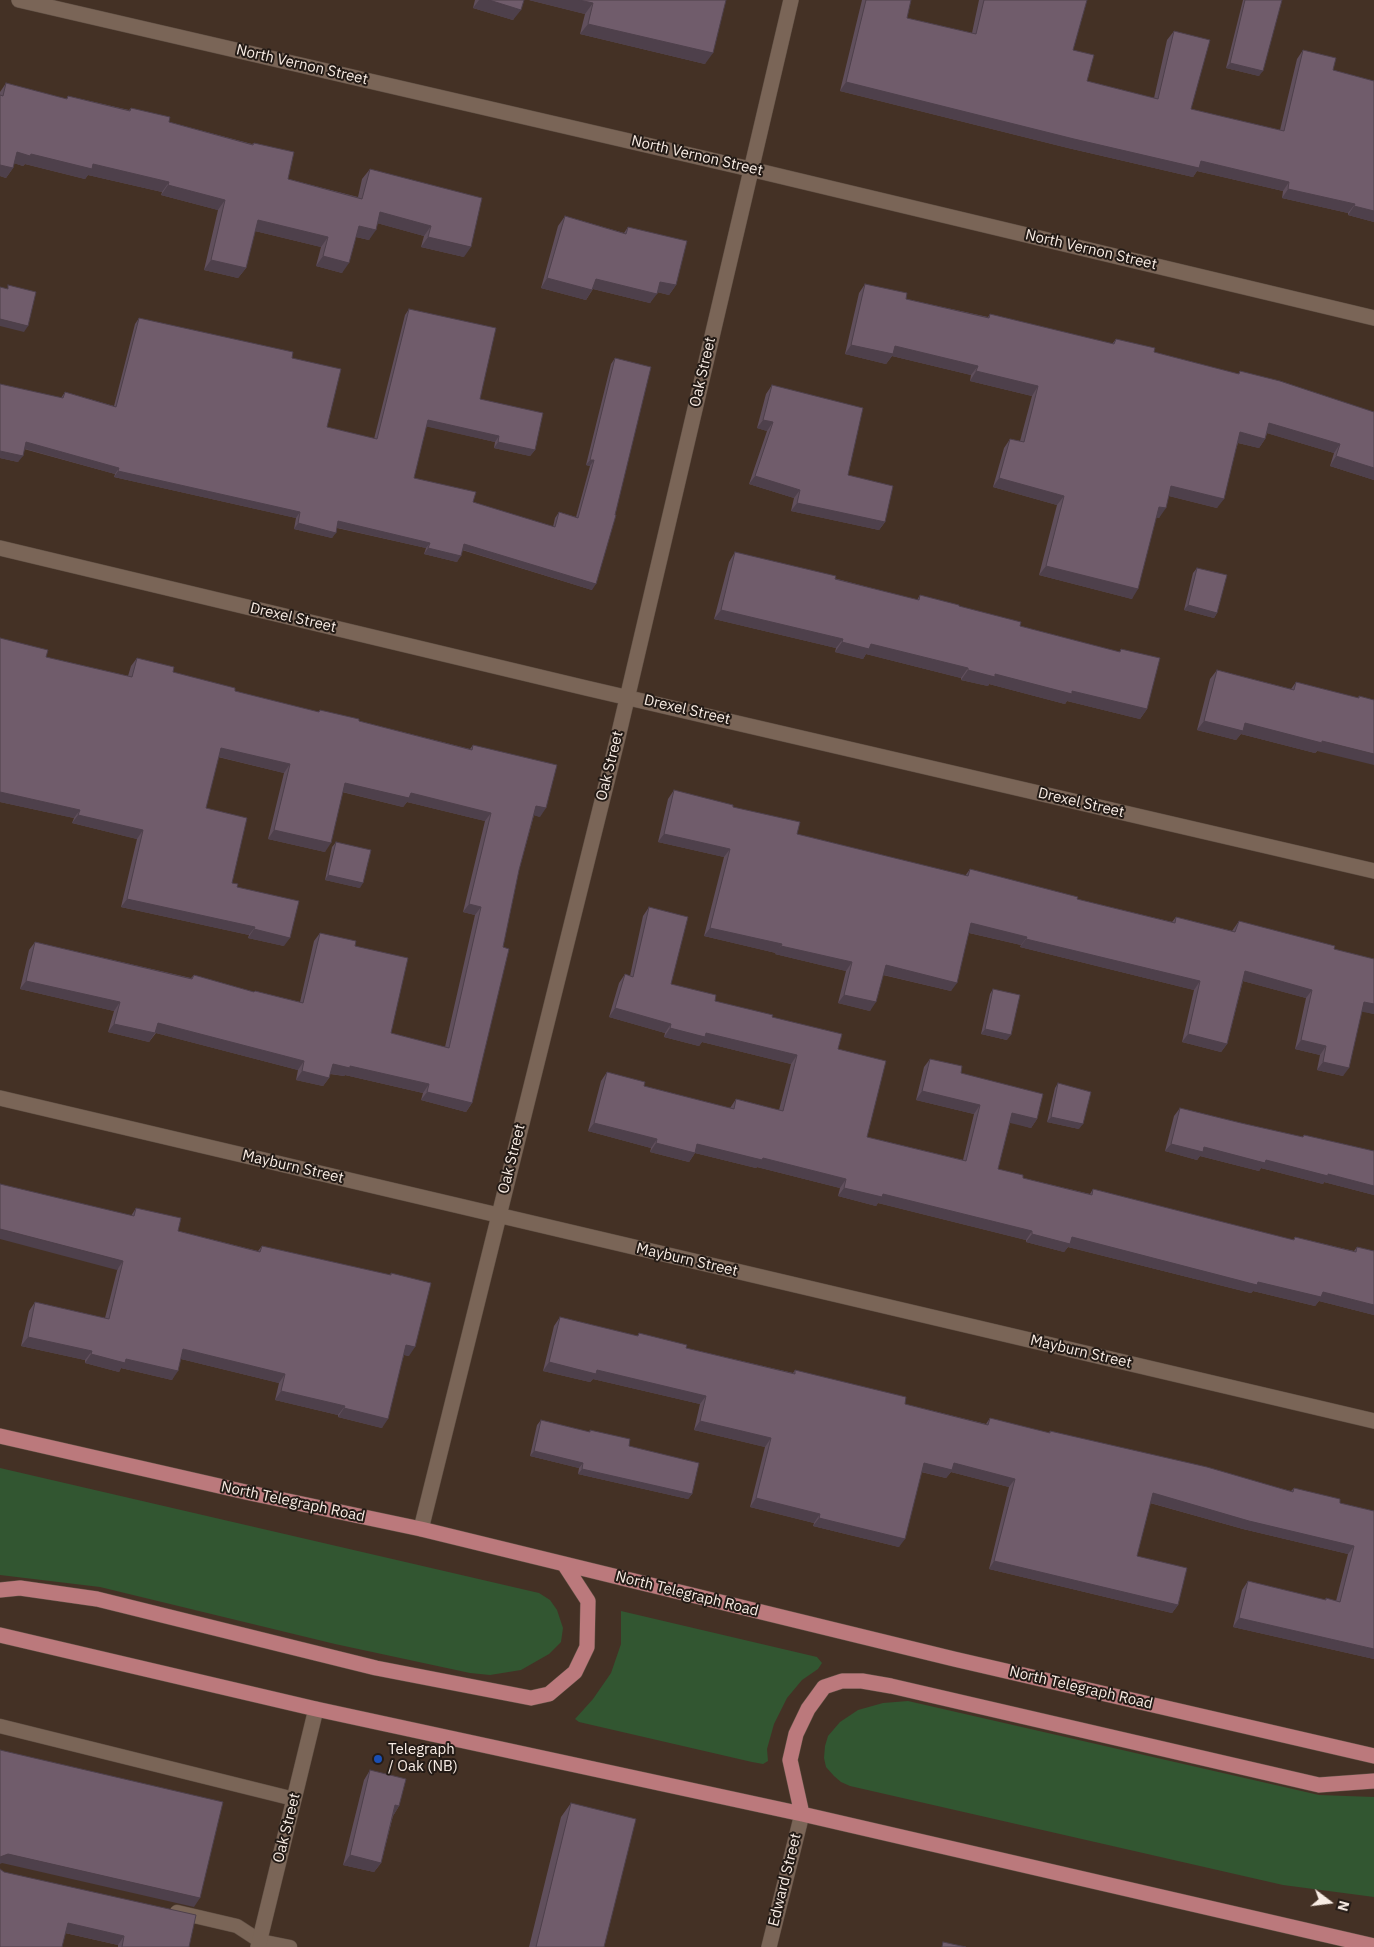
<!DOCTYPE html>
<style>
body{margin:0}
#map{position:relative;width:1374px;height:1947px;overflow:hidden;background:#443125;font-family:"IBM Plex Sans",sans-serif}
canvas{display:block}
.north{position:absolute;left:1304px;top:1877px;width:50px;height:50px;-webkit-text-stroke:4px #241b16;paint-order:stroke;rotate:105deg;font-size:14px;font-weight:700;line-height:20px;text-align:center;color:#f8ece4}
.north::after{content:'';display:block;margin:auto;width:18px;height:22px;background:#f8ece4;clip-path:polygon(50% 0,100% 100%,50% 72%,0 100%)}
</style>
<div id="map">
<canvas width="1374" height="1947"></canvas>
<div class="north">N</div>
</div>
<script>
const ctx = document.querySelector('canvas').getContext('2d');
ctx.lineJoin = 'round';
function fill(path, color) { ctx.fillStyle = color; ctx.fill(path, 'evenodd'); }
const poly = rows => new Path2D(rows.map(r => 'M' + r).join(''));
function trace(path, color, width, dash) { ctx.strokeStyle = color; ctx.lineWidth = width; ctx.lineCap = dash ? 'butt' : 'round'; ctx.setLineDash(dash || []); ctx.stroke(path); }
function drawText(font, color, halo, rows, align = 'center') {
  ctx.font = font + ' "IBM Plex Sans",sans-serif'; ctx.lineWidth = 4; ctx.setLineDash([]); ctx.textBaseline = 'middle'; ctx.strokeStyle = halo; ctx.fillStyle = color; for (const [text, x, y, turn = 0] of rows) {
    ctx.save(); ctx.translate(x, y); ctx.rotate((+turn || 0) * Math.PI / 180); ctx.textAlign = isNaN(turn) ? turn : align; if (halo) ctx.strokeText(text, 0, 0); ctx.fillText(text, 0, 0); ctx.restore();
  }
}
const green = poly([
 [0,1468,539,1593,550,1600,557,1610,563,1628,561,1642,549,1654,521,1670,490,1675,470,1673,335,1644,100,1587,0,1575],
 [621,1611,817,1657,822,1663,818,1669,802,1680,787,1698,774,1724,767,1749,768,1761,763,1764,752,1762,579,1722,575,1719,593,1699,611,1673,621,1644],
 [908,1701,1319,1795,1374,1797,1374,1897,1283,1885,850,1786,841,1782,834,1776,826,1767,824,1758,825,1746,828,1736,840,1722,858,1710,883,1703]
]);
const service = poly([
 [0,1726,294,1799],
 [177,1912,237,1926,260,1941,290,1947]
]);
const minor = poly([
 [19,0,750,169,1374,318],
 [0,548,586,688,1374,871],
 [0,1098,1374,1421],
 [421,1529,618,737,791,0],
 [258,1947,316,1709],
 [769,1947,802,1814]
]);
const primary = poly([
 [0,1436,250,1493,421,1529,954,1659,1374,1756],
 [0,1590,20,1588,97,1599,376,1668,531,1698,549,1694,575,1672,587,1647,588,1601,564,1564],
 [0,1635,316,1709,802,1814,1374,1946],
 [802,1814,790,1760,796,1734,808,1709,824,1687,842,1681,862,1681,891,1686,1319,1785,1374,1781]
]);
const wall = poly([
 [475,0,524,0,513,20,473,8],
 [529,0,726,0,705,64,580,34,585,14],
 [862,0,911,0,907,18,972,33,979,0,1087,0,1073,50,1087,81,1154,98,1167,40,1174,31,1191,109,1280,130,1297,59,1303,50,1333,70,1374,81,1374,222,1348,215,1348,213,1282,198,1283,191,1197,171,1193,177,1068,148,840,91],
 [1243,0,1282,0,1259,76,1226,68],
 [6,83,66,99,68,96,129,110,131,108,169,122,252,144,254,143,288,179,358,197,362,179,370,169,464,257,421,247,424,236,377,223,369,240,356,237,342,273,316,266,321,247,255,231,246,268,238,278,204,270,218,210,161,195,162,192,88,175,85,179,25,164,23,166,14,163,13,168,6,178,0,176,0,92],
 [565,216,624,233,628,227,676,285,669,295,657,292,650,303,593,289,586,300,541,288,558,226],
 [865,284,906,299,988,317,990,314,1112,344,1116,339,1154,352,1238,374,1240,371,1374,412,1374,480,1330,466,1334,453,1267,433,1265,439,1259,448,1238,443,1217,508,1169,496,1159,518,1156,517,1132,599,1039,575,1057,505,993,487,1004,448,1010,439,1020,441,1032,396,970,381,971,375,892,356,886,364,845,354,859,293],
 [409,309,480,399,535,450,530,456,494,448,495,442,426,426,414,478,473,502,553,527,555,518,559,512,576,517,590,466,586,465,611,364,615,358,592,590,462,550,457,562,424,554,426,548,337,528,332,538,294,529,296,518,114,477,115,474,24,449,18,462,0,458,0,384,61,398,65,392,114,406,135,324,139,318,292,358,327,427,374,439,405,315],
 [772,385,848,475,885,522,879,530,791,511,794,498,749,484,767,431,757,428,766,394],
 [735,552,917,600,920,595,959,606,1020,626,1119,652,1121,649,1147,709,1140,719,1067,701,1065,704,989,684,988,686,961,680,961,678,866,654,863,659,835,652,836,648,714,619,729,562],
 [1197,568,1217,613,1214,618,1184,610,1193,573],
 [0,638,46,657,128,676,131,666,137,658,173,672,235,691,318,712,320,710,359,721,470,749,473,745,540,817,534,815,519,870,503,947,472,1103,466,1112,421,1100,423,1093,345,1075,344,1076,330,1074,329,1078,323,1086,296,1080,298,1070,156,1033,149,1042,108,1032,114,1011,20,989,29,950,35,942,191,978,194,975,254,992,255,991,300,1002,314,941,320,933,355,946,391,1033,445,1047,475,915,463,912,485,821,407,802,403,807,342,792,325,852,268,839,284,773,218,757,206,808,232,883,237,887,284,946,248,938,249,935,121,907,137,839,72,823,74,818,0,802],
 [1217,670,1291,689,1296,682,1358,698,1359,696,1374,700,1315,753,1241,734,1236,740,1197,730,1210,679],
 [674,790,733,807,797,834,965,876,970,869,1077,899,1172,922,1176,917,1232,931,1239,921,1334,949,1374,959,1374,1014,1362,1011,1343,1076,1317,1070,1320,1055,1295,1049,1306,998,1243,981,1227,1044,1221,1052,1182,1042,1194,990,1020,947,1021,945,969,933,951,991,883,975,870,1011,838,1003,846,971,775,954,776,953,704,936,724,857,658,842,668,799],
 [336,842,360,888,325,880,332,847],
 [649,907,671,984,715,1001,772,1017,838,1049,867,1137,963,1160,974,1114,916,1100,924,1067,930,1059,961,1073,1037,1119,1031,1128,1010,1122,998,1169,1023,1178,1090,1194,1093,1189,1293,1240,1295,1237,1354,1251,1357,1247,1374,1251,1374,1315,1319,1301,1315,1306,1253,1291,1251,1293,1068,1247,1064,1252,1026,1242,1026,1240,878,1203,876,1206,838,1196,840,1188,757,1167,756,1168,695,1153,689,1162,650,1152,651,1148,588,1131,601,1081,607,1072,644,1086,730,1108,736,1099,779,1110,791,1064,702,1042,699,1046,664,1037,665,1033,609,1017,619,983,625,974,630,976,643,916],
 [993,989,1007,1040,981,1034,990,994],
 [1058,1083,1079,1129,1047,1122,1055,1088],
 [1180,1108,1241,1123,1303,1137,1304,1135,1374,1151,1374,1195,1324,1182,1323,1184,1261,1168,1259,1171,1200,1156,1197,1160,1165,1151,1174,1116],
 [136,1208,178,1231,258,1251,262,1246,390,1275,391,1273,409,1356,404,1355,382,1428,338,1417,338,1415,275,1400,279,1383,181,1359,172,1380,121,1368,119,1372,85,1363,85,1360,21,1346,29,1311,35,1302,105,1318,131,1216],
 [560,1317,637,1336,639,1333,686,1348,793,1373,795,1370,905,1404,986,1424,990,1418,1049,1433,1050,1431,1291,1491,1294,1488,1340,1503,1374,1511,1374,1659,1233,1627,1242,1590,1248,1581,1325,1600,1326,1598,1336,1601,1348,1554,1243,1529,1150,1503,1137,1556,1178,1605,1172,1613,989,1569,1009,1487,951,1472,946,1478,921,1472,899,1547,813,1526,814,1523,750,1507,765,1447,694,1430,700,1404,593,1379,590,1382,543,1371,554,1326],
 [541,1420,589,1432,590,1430,629,1446,692,1494,688,1499,578,1474,579,1468,530,1456,537,1425],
 [370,1770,399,1806,393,1816,381,1863,374,1872,343,1865,364,1780],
 [571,1803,604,1947,529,1947,561,1817],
 [4,1872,189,1947,118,1947,118,1945,65,1933]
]);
const shadedWall = poly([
 [479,0,489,0,521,10,513,20,473,8],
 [529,0,579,0,593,3,585,14],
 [588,24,713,53,705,64,580,34],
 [1230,63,1263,71,1259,76,1226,68],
 [846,82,1201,161,1289,182,1283,191,1197,171,1193,177,1068,148,840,91],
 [17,152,93,164,169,182,162,192,88,175,85,179,25,164,23,166,10,162],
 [0,165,13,168,6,178,0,176],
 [168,185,225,200,218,210,161,195],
 [1288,189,1355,204,1348,213,1282,198],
 [1354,206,1374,211,1374,222,1348,215],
 [380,212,431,226,424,236,373,222],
 [258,220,328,237,321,247,251,230],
 [359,226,376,230,369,240,352,236],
 [428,237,471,247,464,257,421,247],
 [323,256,349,263,342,273,316,266],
 [211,260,246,268,238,278,204,270],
 [547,278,592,290,586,300,541,288],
 [596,279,657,294,650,303,589,288],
 [660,282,676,285,669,295,653,291],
 [0,319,28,326,24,332,0,326],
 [851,345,895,346,978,366,971,375,892,356,886,364,845,354],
 [976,371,1038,386,1032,396,970,381],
 [428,420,499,436,495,442,424,426],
 [763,420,773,422,767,431,757,428],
 [1269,423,1340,444,1334,453,1263,432],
 [1240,432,1265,439,1259,448,1234,442],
 [26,442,119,468,115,474,22,448],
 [498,442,535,450,530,456,494,448],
 [0,451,23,456,18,462,0,458],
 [1336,456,1374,468,1374,480,1330,466],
 [590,460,594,460,590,466,586,465],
 [118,471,300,512,296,518,114,477],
 [755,476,800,490,794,498,749,484],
 [999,478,1064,496,1057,505,993,487],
 [1171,486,1224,499,1217,508,1165,495],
 [797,503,885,522,879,530,791,511],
 [1159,507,1166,508,1159,518,1152,516],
 [338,521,430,543,426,548,334,527],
 [298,523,336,533,332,538,294,529],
 [464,544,596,584,592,590,460,549],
 [428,548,461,556,457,562,424,554],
 [1046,566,1138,589,1132,599,1039,575],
 [1188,605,1217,613,1214,618,1184,610],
 [721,610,843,639,836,648,714,619],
 [842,642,871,644,968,668,961,678,866,654,863,659,835,652],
 [968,670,995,674,1072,691,1147,709,1140,719,1067,701,1065,704,989,684,988,686,961,680],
 [1204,721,1245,723,1322,741,1374,754,1374,765,1317,751,1315,753,1241,734,1236,740,1197,730],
 [221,748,290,764,284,773,215,756],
 [345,783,411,793,491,813,485,821,407,802,403,807,339,791],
 [0,792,80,810,74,818,0,802],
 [536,806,546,808,540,817,530,814],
 [78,815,143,830,137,839,72,823],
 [274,830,331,843,325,852,268,839],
 [664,834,730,849,724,857,658,842],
 [328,875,363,883,360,888,325,880],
 [127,899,255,927,249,935,121,907],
 [469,904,481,907,475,915,463,912],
 [971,923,1027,937,1021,945,965,932],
 [710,928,782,944,776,953,704,936],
 [254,929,290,938,284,946,248,938],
 [1026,939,1200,981,1194,990,1020,947],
 [781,946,852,962,846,971,775,954],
 [886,965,957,983,951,991,880,974],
 [1245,971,1312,990,1306,998,1239,980],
 [26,981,120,1002,114,1011,20,989],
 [844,995,876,1002,870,1011,838,1003],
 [1364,1002,1374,1004,1374,1014,1358,1011],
 [615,1008,671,1024,665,1033,609,1017],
 [158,1023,304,1061,298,1070,152,1032],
 [114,1024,155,1033,149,1042,108,1032],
 [670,1028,706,1033,797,1055,791,1064,702,1042,699,1046,664,1037],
 [985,1029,1011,1035,1007,1040,981,1034],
 [1188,1034,1227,1044,1221,1052,1182,1042],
 [1301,1040,1326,1046,1320,1055,1295,1049],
 [1323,1062,1349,1068,1343,1076,1317,1070],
 [333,1064,350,1066,429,1084,423,1093,345,1075,344,1076,326,1073],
 [302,1071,329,1078,323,1086,296,1080],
 [922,1091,980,1105,974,1114,916,1100],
 [427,1092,472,1103,466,1112,421,1100],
 [1012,1113,1037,1119,1031,1128,1006,1122],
 [1051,1117,1083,1124,1079,1129,1047,1122],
 [594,1123,657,1139,651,1148,588,1131],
 [656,1143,695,1153,689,1162,650,1152],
 [697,1144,763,1158,846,1179,840,1188,757,1167,756,1168,691,1152],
 [1171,1144,1204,1147,1266,1160,1328,1174,1374,1186,1374,1195,1324,1182,1323,1184,1261,1168,1259,1171,1200,1156,1197,1160,1165,1151],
 [844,1188,883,1194,1032,1231,1026,1240,878,1203,876,1206,838,1196],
 [0,1229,123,1261,117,1270,0,1239],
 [1032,1234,1072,1237,1258,1282,1323,1292,1374,1305,1374,1315,1319,1301,1315,1306,1253,1291,1251,1293,1068,1247,1064,1252,1026,1242],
 [28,1337,92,1351,85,1360,21,1346],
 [406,1345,415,1347,409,1356,400,1354],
 [183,1349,285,1374,279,1383,177,1358],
 [91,1354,126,1359,178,1371,172,1380,121,1368,119,1372,85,1363],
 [549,1362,597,1370,706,1396,700,1404,593,1379,590,1382,543,1371],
 [281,1391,345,1406,338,1415,275,1400],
 [344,1408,388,1419,382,1428,338,1417],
 [700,1421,771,1438,765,1447,694,1430],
 [534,1451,583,1463,579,1468,530,1456],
 [924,1463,954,1463,1015,1479,1009,1487,951,1472,946,1478,918,1471],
 [582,1469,692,1494,688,1499,578,1474],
 [1153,1493,1354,1546,1348,1554,1243,1529,1147,1502],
 [756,1498,820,1514,814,1523,750,1507],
 [819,1518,905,1539,899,1547,813,1526],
 [994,1561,1178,1605,1172,1613,989,1569],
 [1239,1618,1374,1649,1374,1659,1233,1627],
 [395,1805,399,1806,393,1816],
 [8,1854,200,1898,194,1907,2,1863,0,1864,0,1857],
 [350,1855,381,1863,374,1872,343,1865],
 [68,1923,124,1936,118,1945,61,1932]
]);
const building = poly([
 [489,0,524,0,521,10,489,0],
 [579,0,726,0,713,53,588,24,593,3,579,0],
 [866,0,911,0,907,18,976,34,984,0,1087,0,1073,50,1094,55,1087,81,1158,99,1174,31,1210,40,1191,109,1284,131,1303,50,1336,58,1333,70,1374,81,1374,211,1354,206,1355,204,1288,189,1289,182,1201,161,1199,168,1074,139,846,82,866,0],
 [1245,0,1282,0,1263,71,1230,63,1245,0],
 [6,83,67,99,68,96,130,111,131,108,170,117,169,122,253,145,254,143,294,152,288,179,362,199,370,169,482,198,471,247,428,237,431,226,380,212,376,230,359,226,349,263,323,256,328,237,258,220,246,268,211,260,225,200,168,185,169,182,93,164,92,169,31,154,30,156,17,152,13,168,0,165,0,95,3,96,6,83],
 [565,216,626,234,628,227,687,241,676,285,660,282,657,294,596,279,592,290,547,278,565,216],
 [865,284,907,293,906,299,989,318,990,314,1114,344,1116,339,1155,348,1154,352,1239,374,1240,371,1280,381,1374,412,1374,468,1336,456,1340,444,1269,423,1265,439,1240,432,1224,499,1171,486,1166,508,1159,507,1138,589,1046,566,1064,496,999,478,1010,439,1024,442,1038,386,976,371,978,366,895,346,893,354,851,345,865,284],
 [8,285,36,292,28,326,0,319,0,287,8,289,8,285],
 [409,309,496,328,480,399,543,413,535,450,498,442,499,436,428,420,414,478,476,492,473,502,555,527,559,512,578,518,594,460,590,460,615,358,651,367,615,515,616,515,596,584,464,544,461,556,428,548,430,543,338,521,336,533,298,523,300,512,118,471,119,468,26,442,23,456,0,451,0,384,63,398,65,392,116,407,139,318,293,352,292,358,341,369,327,427,377,439,409,309],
 [772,385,863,408,848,475,893,486,885,522,797,503,800,490,755,476,773,422,763,420,772,385],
 [735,552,836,576,835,579,919,600,920,595,959,605,959,606,1021,622,1020,626,1120,652,1121,649,1160,658,1147,709,1072,691,1072,694,995,674,995,677,968,670,968,668,871,644,869,649,842,642,843,639,721,610,735,552],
 [1197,568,1227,575,1217,613,1188,605,1197,568],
 [0,638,48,650,46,657,132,677,137,658,174,667,173,672,235,688,235,691,319,712,320,710,359,719,359,721,472,750,473,745,557,765,546,808,536,806,519,870,503,947,509,949,472,1103,427,1092,429,1084,350,1066,350,1068,333,1064,329,1078,302,1071,304,1061,158,1023,155,1033,114,1024,120,1002,26,981,35,942,192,979,194,975,254,992,255,991,303,1003,320,933,356,941,355,946,408,958,391,1033,449,1048,481,907,469,904,491,813,411,793,409,798,345,783,331,843,274,830,290,764,221,748,206,808,247,818,232,883,238,884,237,887,299,901,290,938,254,929,255,927,127,899,143,830,78,815,80,810,0,792,0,638],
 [1217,670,1294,690,1296,682,1359,698,1359,696,1374,700,1374,754,1322,741,1322,743,1245,723,1243,731,1204,721,1217,670],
 [674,790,733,805,733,807,800,822,797,834,968,876,970,869,1078,897,1077,899,1175,923,1176,917,1235,932,1239,921,1335,946,1334,949,1374,959,1374,1004,1364,1002,1349,1068,1323,1062,1326,1046,1301,1040,1312,990,1245,971,1227,1044,1188,1034,1200,981,1026,939,1027,937,971,923,957,983,886,965,876,1002,844,995,852,962,781,946,782,944,710,928,730,849,664,834,674,790],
 [336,842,371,850,363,883,328,875,336,842],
 [649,907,688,917,671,984,716,995,715,1001,773,1015,772,1017,842,1034,838,1049,886,1061,867,1137,966,1161,980,1105,922,1091,930,1059,962,1066,961,1073,1043,1094,1037,1119,1012,1113,998,1169,1023,1175,1023,1178,1092,1195,1093,1189,1294,1240,1295,1237,1356,1252,1357,1247,1374,1251,1374,1305,1323,1292,1321,1297,1258,1282,1257,1285,1072,1237,1070,1244,1032,1234,1032,1231,883,1194,882,1197,844,1188,846,1179,763,1158,762,1160,697,1144,695,1153,656,1143,657,1139,594,1123,607,1072,645,1082,644,1086,734,1109,736,1099,783,1111,797,1055,706,1033,705,1037,670,1028,671,1024,615,1008,625,974,633,977,649,907],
 [993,989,1020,995,1011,1035,985,1029,993,989],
 [1058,1083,1091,1092,1083,1124,1051,1117,1058,1083],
 [1180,1108,1241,1123,1303,1137,1304,1135,1374,1151,1374,1186,1328,1174,1328,1176,1266,1160,1265,1163,1204,1147,1203,1152,1171,1144,1180,1108],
 [0,1184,134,1216,136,1208,181,1218,178,1231,260,1252,262,1246,391,1275,391,1273,431,1283,415,1347,406,1345,388,1419,344,1408,345,1406,281,1391,285,1374,183,1349,178,1371,126,1359,125,1363,91,1354,92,1351,28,1337,35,1302,109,1319,123,1261,0,1229,0,1184],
 [560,1317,638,1336,639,1333,687,1345,686,1348,795,1374,795,1370,906,1397,905,1404,988,1425,990,1418,1050,1433,1050,1431,1207,1467,1293,1492,1294,1488,1340,1499,1340,1503,1374,1511,1374,1649,1239,1618,1248,1581,1326,1600,1326,1598,1340,1602,1354,1546,1249,1521,1153,1493,1137,1556,1187,1568,1178,1605,994,1561,1015,1479,954,1463,952,1470,924,1463,905,1539,819,1518,820,1514,756,1498,771,1438,700,1421,706,1396,597,1370,596,1374,549,1362,560,1317],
 [541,1420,590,1432,590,1430,630,1439,629,1446,699,1463,692,1494,582,1469,583,1463,534,1451,541,1420],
 [0,1750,223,1802,200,1898,8,1854,0,1857,0,1750],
 [370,1770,406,1779,399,1806,395,1805,381,1863,350,1855,370,1770],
 [571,1803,636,1819,604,1947,536,1947,571,1803],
 [0,1869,4,1872,196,1915,189,1947,122,1947,124,1936,68,1923,62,1947,0,1947,0,1869],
 [943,1942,966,1947,942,1947,943,1942]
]);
const markers = [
 [378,1759,5,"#1a4fb4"]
];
const streetNames = [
 ["North Vernon Street",302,65,13],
 ["North Vernon Street",697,156,13],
 ["North Vernon Street",1091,250,13],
 ["Oak Street",703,372,-77],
 ["Drexel Street",293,618,13],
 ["Drexel Street",687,710,13],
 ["Oak Street",610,766,-76],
 ["Drexel Street",1081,803,13],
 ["Oak Street",512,1159,-76],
 ["Mayburn Street",293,1167,13],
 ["Mayburn Street",687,1260,13],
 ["Mayburn Street",1081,1352,13],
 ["North Telegraph Road",293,1502,12],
 ["North Telegraph Road",687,1594,14],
 ["North Telegraph Road",1081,1688,13],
 ["Oak Street",287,1828,-76],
 ["Edward Street",785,1880,-76]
];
const poiNames = [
 ["Telegraph",388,1750],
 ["/ Oak (NB)",388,1767]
];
fill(green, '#325631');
trace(service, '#605045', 15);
trace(minor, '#605045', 16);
trace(primary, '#605045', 16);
trace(service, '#7a6557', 14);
trace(minor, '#7a6557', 15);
trace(primary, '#bb797c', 15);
fill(wall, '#604f5c');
fill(shadedWall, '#4e404b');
fill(building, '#705c6b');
trace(building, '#4e404b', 1);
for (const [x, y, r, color] of markers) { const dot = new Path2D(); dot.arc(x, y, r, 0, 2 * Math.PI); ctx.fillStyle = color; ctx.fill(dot); trace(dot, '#241b16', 2); }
drawText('15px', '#f8ece4', '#241b16', streetNames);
drawText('15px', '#f8ece4', '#241b16', poiNames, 'left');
</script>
